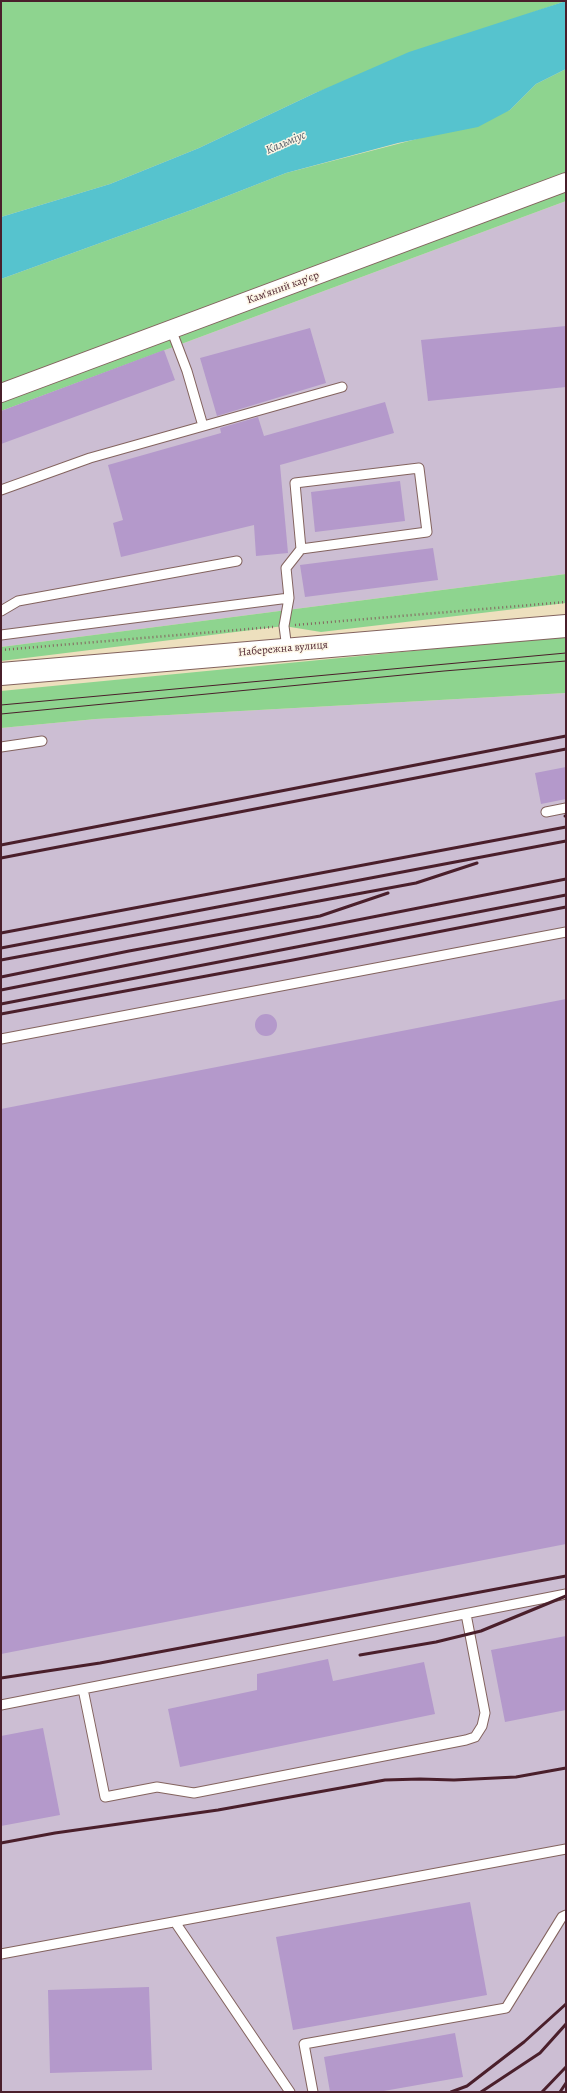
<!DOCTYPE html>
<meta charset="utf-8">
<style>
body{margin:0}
#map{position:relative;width:567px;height:2093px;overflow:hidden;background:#ede0be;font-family:Alegreya,serif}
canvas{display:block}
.frame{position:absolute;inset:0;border:2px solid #4a1f2b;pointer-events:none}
</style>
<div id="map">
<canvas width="567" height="2093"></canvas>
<div class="frame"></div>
</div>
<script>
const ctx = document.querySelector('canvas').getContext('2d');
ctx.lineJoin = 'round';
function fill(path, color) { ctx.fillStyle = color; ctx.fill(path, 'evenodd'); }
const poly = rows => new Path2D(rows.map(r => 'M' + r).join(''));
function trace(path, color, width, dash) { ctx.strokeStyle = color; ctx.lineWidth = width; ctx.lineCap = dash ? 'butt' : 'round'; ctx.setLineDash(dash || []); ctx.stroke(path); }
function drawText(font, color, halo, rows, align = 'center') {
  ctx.font = font + ' Alegreya,serif'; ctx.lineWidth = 3; ctx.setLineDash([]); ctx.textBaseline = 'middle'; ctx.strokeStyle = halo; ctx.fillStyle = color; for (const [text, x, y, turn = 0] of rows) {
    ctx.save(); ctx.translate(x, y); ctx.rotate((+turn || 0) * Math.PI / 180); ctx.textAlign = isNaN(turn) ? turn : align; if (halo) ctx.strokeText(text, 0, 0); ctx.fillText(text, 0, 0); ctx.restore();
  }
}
const industrial = poly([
 [566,201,566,574,1,647,1,411],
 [566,693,566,2092,1,2092,1,728,96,719]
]);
const green = poly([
 [1,1,566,1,493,26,315,93,199,148,110,184,1,217],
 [566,69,566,201,1,411,1,279,194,209,286,173,432,135,510,110,536,84],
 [566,574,566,603,321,632,284,626,1,661,1,647],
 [566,636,566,693,96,719,1,728,1,691]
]);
const water = poly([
 [566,1,566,69,536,84,510,110,478,127,398,143,286,173,194,209,1,279,1,217,110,184,199,148,315,93,409,52]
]);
const building = poly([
 [566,326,566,387,428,401,421,340],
 [310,328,326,383,217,416,200,358],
 [164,350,175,380,1,444,1,411],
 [385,402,394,433,280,465,288,553,256,556,254,525,121,557,113,523,123,520,108,465,221,433,220,428,258,417,264,436],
 [400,481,405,521,315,532,311,492],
 [433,548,438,580,305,597,300,565],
 [566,767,566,799,541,804,535,773],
 [566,999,566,1544,1,1654,1,1109],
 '255 1025a11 11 0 1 1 22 0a11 11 0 1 1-22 0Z',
 [566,1636,566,1710,505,1722,491,1650],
 [328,1659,333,1681,424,1662,435,1714,180,1767,168,1709,257,1690,257,1674],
 [43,1728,60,1815,1,1826,1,1736],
 [470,1902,487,1995,293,2030,276,1937],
 [149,1987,152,2070,50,2073,48,1990],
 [455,2033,463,2077,378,2092,330,2092,324,2057]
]);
const path = poly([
 [295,625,566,602],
 [1,650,273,627]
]);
const lane = poly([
 [171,329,187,371,203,426],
 [1,490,90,458,342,387],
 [1,611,18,601,237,561],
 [1,635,289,598],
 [287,649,284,626,289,598,286,568,301,549,427,532,419,468,295,483,301,549],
 [1,747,42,741],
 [546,812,566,808],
 [1,1039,566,932],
 [83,1689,105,1797,157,1787,194,1793,466,1740,475,1737,482,1726,485,1713,466,1614],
 [1,1705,566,1594],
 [175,1922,290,2092],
 [1,1954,566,1849],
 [313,2092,304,2044,506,2008,562,1917,566,1915]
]);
const street = poly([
 [1,393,566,182]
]);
const highway = poly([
 [1,674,566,626]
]);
const tram = poly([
 [1,705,566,653],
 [1,714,444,671,566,661]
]);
const rail = poly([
 [565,816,566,816],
 [1,845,566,736],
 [1,858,566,749],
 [1,933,566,827],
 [1,948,566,841],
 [1,960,416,883,477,863],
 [1,977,129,951,320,916,388,893],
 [1,990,566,879],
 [1,1004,566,895],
 [1,1014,293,960,566,907],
 [360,1655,436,1642,481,1631,566,1596],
 [1,1678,100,1663,566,1576],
 [1,1843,55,1833,218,1810,385,1780,420,1779,454,1780,516,1777,566,1768],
 [451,2092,467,2086,524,2042,566,2004],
 [481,2092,540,2053,566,2024],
 [542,2092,566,2067],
 [560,2092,566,2083]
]);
const streetNames = [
 ["Кам'яний кар'єр",283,288,-20],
 ["Набережна вулиця",283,649,-5]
];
const waterNames = [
 ["Кальміус",286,143,-23]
];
fill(industrial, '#ccbed3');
fill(green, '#8ed48f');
fill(water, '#56c3ce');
fill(building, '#b499cb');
trace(lane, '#83635e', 11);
trace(street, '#83635e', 20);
trace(highway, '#83635e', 24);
trace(path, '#83635e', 2.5, [1, 3]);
trace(lane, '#fff', 9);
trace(street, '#fff', 18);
trace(highway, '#fff', 22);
trace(tram, '#4a1f2b', 1);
trace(rail, '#4a1f2b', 3);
drawText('11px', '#4a1f2b', '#fcf5e5', streetNames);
drawText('italic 12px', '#4e5864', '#fcf5e5', waterNames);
</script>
